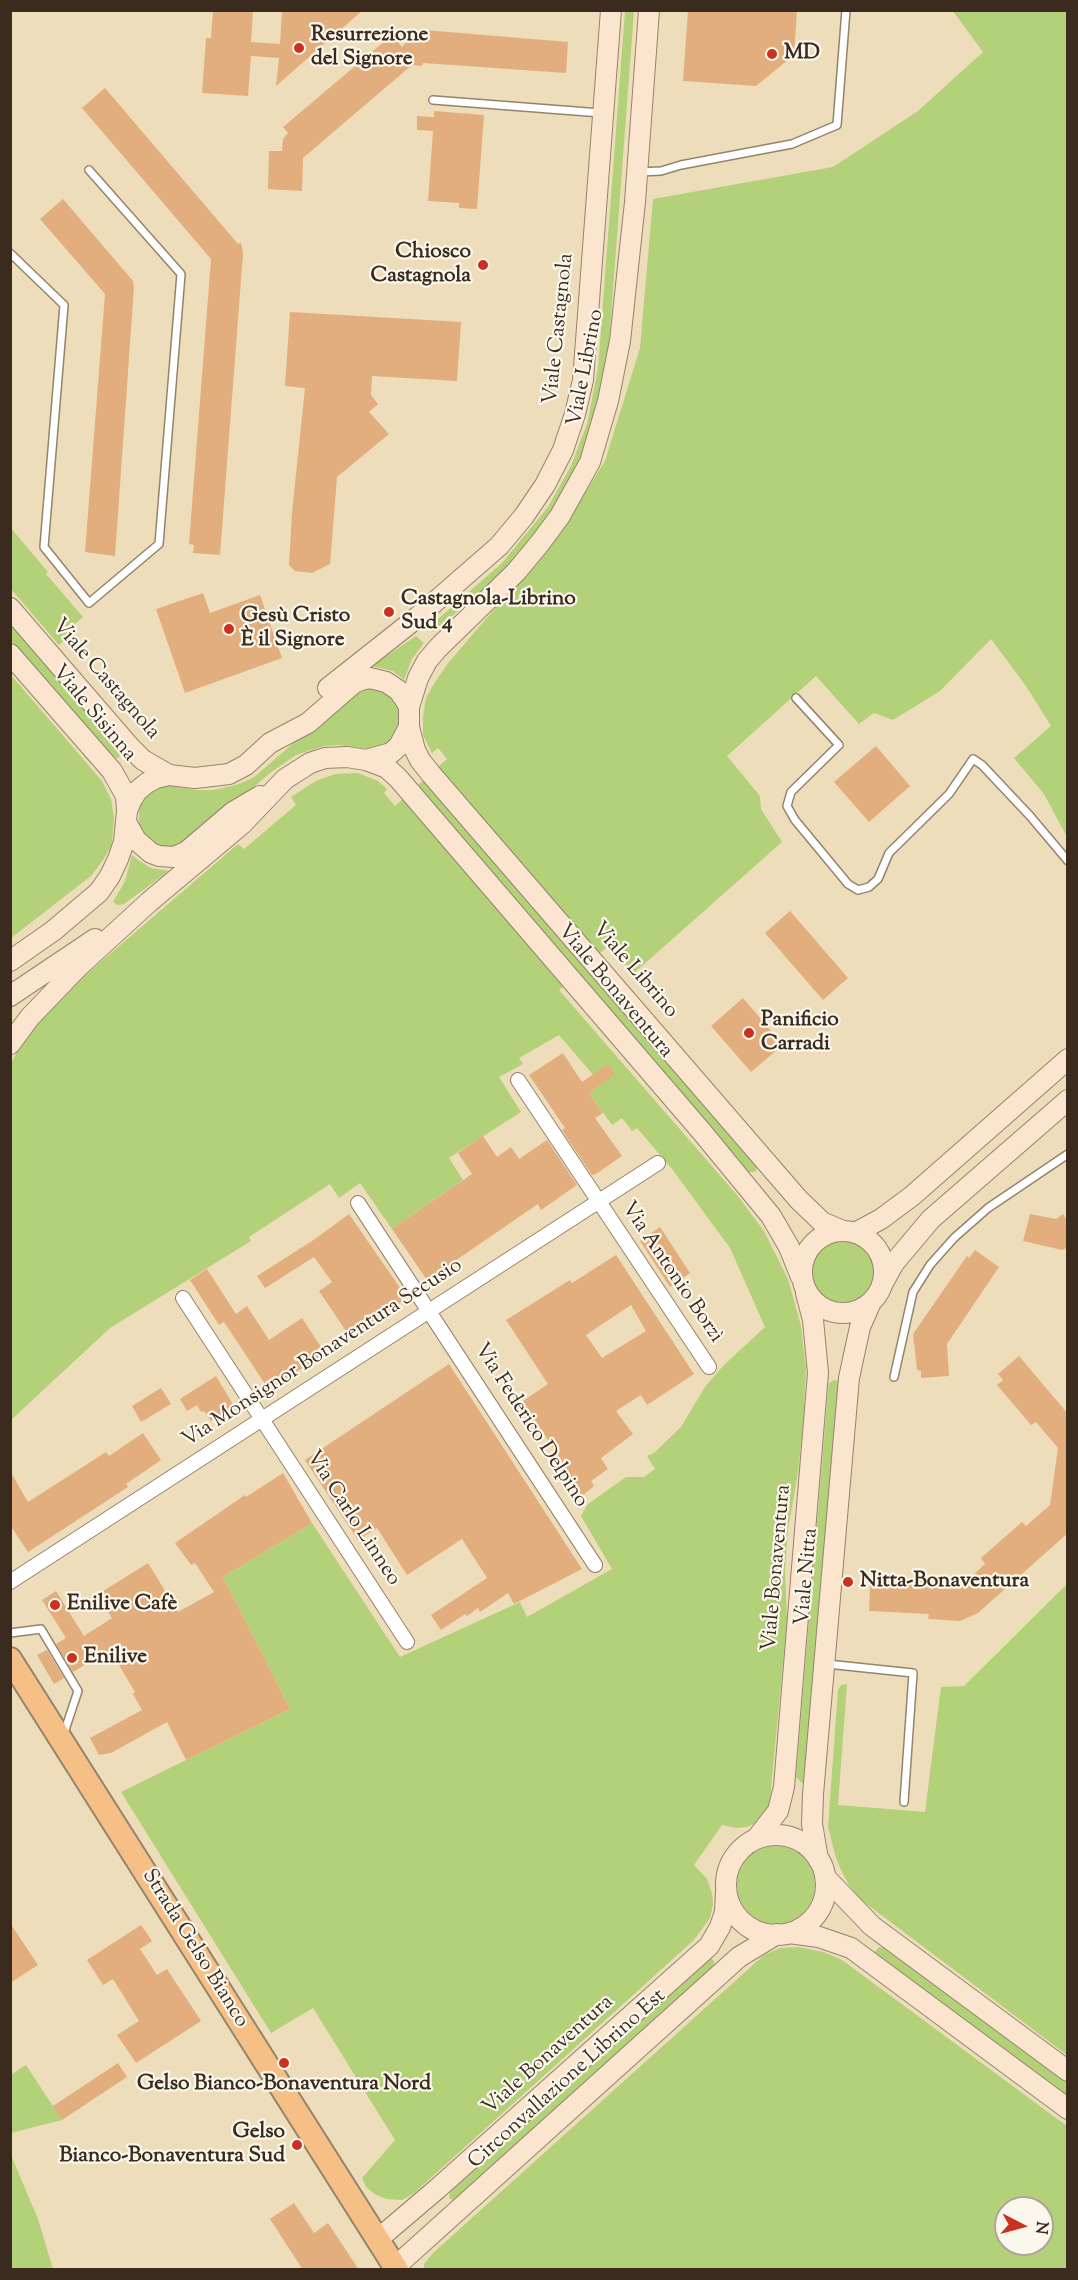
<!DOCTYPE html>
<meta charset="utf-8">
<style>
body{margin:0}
#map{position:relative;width:1078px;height:2280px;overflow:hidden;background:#edddba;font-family:"Sorts Mill Goudy",serif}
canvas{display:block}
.frame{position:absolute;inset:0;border:12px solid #3b2a1e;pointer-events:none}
.north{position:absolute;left:994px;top:2196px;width:60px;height:60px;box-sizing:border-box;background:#fbf7ec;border:2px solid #aea59a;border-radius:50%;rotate:96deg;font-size:16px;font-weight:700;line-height:24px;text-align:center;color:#3b2a1e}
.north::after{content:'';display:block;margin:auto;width:21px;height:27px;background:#c8321e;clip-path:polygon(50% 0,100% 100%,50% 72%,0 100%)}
</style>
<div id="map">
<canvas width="1078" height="2280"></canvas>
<div class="frame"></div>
<div class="north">N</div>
</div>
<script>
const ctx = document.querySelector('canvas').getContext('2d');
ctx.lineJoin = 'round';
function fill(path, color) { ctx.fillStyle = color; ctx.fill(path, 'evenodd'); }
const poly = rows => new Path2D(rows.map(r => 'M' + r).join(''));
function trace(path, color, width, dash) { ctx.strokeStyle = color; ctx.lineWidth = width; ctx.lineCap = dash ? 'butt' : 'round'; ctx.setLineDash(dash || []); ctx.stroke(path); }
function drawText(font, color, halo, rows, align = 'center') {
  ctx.font = font + ' "Sorts Mill Goudy",serif'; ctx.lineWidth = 4.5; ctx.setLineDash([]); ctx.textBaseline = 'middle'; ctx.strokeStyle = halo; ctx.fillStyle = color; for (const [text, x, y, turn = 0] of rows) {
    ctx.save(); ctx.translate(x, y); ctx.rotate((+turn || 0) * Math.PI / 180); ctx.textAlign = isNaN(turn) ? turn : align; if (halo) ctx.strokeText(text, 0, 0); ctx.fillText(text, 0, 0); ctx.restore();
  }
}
const green = poly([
 [625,11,634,11,607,369,585,455,555,512,507,570,433,632,429,627,502,563,548,507,571,466,587,424,598,369],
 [953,11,1067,11,1067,837,1044,794,1014,758,1051,726,1026,686,991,639,940,691,893,720,874,713,859,724,816,676,727,756,760,796,761,809,782,842,633,974,608,946,586,966,757,1165,756,1171,753,1172,748,1172,578,974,559,990,737,1195,764,1231,788,1279,801,1326,806,1369,803,1426,798,1472,788,1530,785,1570,787,1620,770,1800,766,1813,758,1822,747,1827,737,1828,722,1825,694,1865,707,1879,712,1893,713,1905,710,1918,694,1940,413,2194,402,2200,387,2199,376,2195,366,2187,362,2178,395,2140,313,2008,271,2033,121,1792,290,1709,223,1577,312,1523,400,1657,520,1602,527,1617,612,1569,581,1516,588,1504,626,1477,644,1477,655,1469,647,1456,654,1453,681,1427,705,1387,723,1366,765,1327,730,1248,672,1169,637,1128,632,1131,622,1118,612,1125,589,1093,601,1084,559,1035,519,1058,523,1064,499,1077,521,1112,449,1158,463,1180,392,1229,360,1183,339,1198,330,1184,249,1237,251,1241,110,1328,11,1420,11,1064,17,1051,54,1002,238,844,244,849,296,805,291,797,316,781,335,774,358,773,378,781,387,789,384,793,395,806,447,759,438,748,432,753,423,735,423,716,426,698,435,682,449,662,563,529,605,461,640,348,653,199,833,167,918,111,983,52],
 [10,527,48,572,46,574,83,617,68,630,71,635,59,645,11,589],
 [10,622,121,751,119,758,113,758,109,755,11,640],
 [416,636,424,643,412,659,404,680,393,671,372,666],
 [10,674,102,781,111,799,114,818,112,844,103,860,91,876,11,938],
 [374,688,385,691,393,698,399,709,399,728,394,738,387,743,378,748,369,749,337,745,324,746,296,755,270,773,188,844,169,849,153,845,142,833,139,824,139,807,143,799,151,792,160,787,171,786,197,790,214,790,236,785,253,778,353,692,362,689],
 [132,855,138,860,151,868,169,871,124,904,117,905,113,902,125,881],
 '811 1272a32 32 0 1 1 64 0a32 32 0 1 1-64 0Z',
 [834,1380,840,1382,804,1782,802,1783,796,1777,828,1391,829,1383],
 [1067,1584,1067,2055,860,1899,849,1885,841,1870,836,1858,828,1827,838,1690,841,1685,847,1684,838,1805,925,1812,941,1687,964,1686],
 '737 1885a39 39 0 1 1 78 0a39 39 0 1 1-78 0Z',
 [798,1947,824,1952,842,1960,1067,2126,1067,2269,424,2269,424,2264,433,2253,764,1955,780,1948],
 [1006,2208,1042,2208,1042,2244,1006,2244],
 [879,1947,886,1948,1067,2082,1067,2097,876,1956,875,1952],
 [711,1958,714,1961,714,1967,454,2201,449,2198,450,2192,705,1959],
 [26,2065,62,2120,11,2133,11,2075],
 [11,2155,38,2219,53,2269,11,2269]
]);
const building = poly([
 [213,10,253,10,251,42,280,44,282,10,363,10,276,86,279,58,251,56,248,96,202,93,206,38,211,38],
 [688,10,797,10,794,55,756,86,683,81],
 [424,30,568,42,566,73,423,63,422,66,412,65,303,158,302,191,268,189,269,151,282,151,283,139,288,133,283,127,392,35,402,47,415,34,423,35],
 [105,88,238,244,241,243,243,254,220,555,193,553,194,545,189,544,211,259,82,108],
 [434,111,484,115,477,209,459,208,459,203,428,201,433,131,417,130,417,116,434,117],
 [63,199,133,281,134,287,115,556,85,552,105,294,40,219],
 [290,312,461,322,457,381,372,376,371,395,378,404,369,412,389,434,337,477,330,564,312,573,295,571,289,565,292,512,305,388,285,386],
 [203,593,210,613,260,595,282,658,185,693,156,609],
 [876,746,910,786,869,822,834,782],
 [790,911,848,978,823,1000,765,933],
 [743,998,783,1045,751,1072,711,1026],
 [563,1053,582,1082,608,1064,615,1074,589,1093,603,1113,595,1118,622,1156,596,1174,592,1175,562,1130,565,1128,529,1075],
 [483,1136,497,1157,511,1147,519,1159,547,1140,577,1185,541,1210,538,1204,427,1280,392,1229,472,1174,458,1153],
 [349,1214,407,1298,350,1337,319,1291,332,1282,314,1257,265,1288,257,1276,315,1239],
 [1030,1214,1056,1219,1063,1214,1068,1222,1068,1247,1062,1250,1023,1241],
 [660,1227,690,1273,670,1287,640,1241],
 [975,1250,999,1267,947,1344,949,1376,921,1378,921,1371,917,1370,913,1334,967,1256,969,1258],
 [616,1255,694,1374,647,1405,641,1395,616,1411,633,1434,601,1458,608,1469,591,1481,594,1486,582,1496,564,1470,566,1468,523,1401,548,1384,506,1320,570,1280,572,1283],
 [631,1305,646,1331,602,1358,586,1335],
 [207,1269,236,1314,247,1306,269,1340,302,1318,325,1353,269,1390,224,1322,219,1325,190,1280],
 [1019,1356,1068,1414,1068,1533,978,1613,960,1621,928,1619,929,1614,869,1611,870,1585,880,1586,881,1579,926,1581,926,1587,959,1588,985,1564,981,1558,1022,1522,1026,1526,1050,1505,1058,1448,1036,1422,1031,1425,997,1385,1003,1380,998,1374],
 [449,1364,582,1569,514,1604,508,1593,480,1612,478,1608,467,1616,465,1614,441,1630,431,1615,487,1578,462,1539,407,1575,377,1528,358,1540,305,1460],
 [216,1376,234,1406,211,1421,204,1411,201,1412,197,1405,187,1411,180,1399],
 [161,1388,171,1404,141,1422,132,1406],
 [143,1433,161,1460,126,1484,128,1487,28,1552,10,1525,10,1471,28,1502,106,1452,109,1456],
 [283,1473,312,1523,223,1577,290,1709,186,1760,167,1722,111,1753,99,1755,90,1738,142,1710,133,1694,135,1692,110,1650,73,1672,56,1644,66,1638,42,1600,56,1591,84,1636,112,1618,97,1595,148,1563,178,1612,214,1592,195,1563,191,1565,175,1543,245,1495,246,1497],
 [47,1650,64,1678,54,1684,37,1655],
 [10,1923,38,1965,10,1983],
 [141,1925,152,1941,140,1949,157,1975,167,1969,201,2021,136,2063,117,2035,139,2021,113,1979,103,1985,87,1960],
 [118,2063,127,2077,62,2120,53,2106],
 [294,2203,314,2233,328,2223,359,2270,303,2270,270,2219]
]);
const lane = poly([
 [433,100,601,113],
 [639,172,661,171,681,165,792,144,837,125,846,10],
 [10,253,64,305,44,547,89,603,159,544,181,274,89,170],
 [796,698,839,745,791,792,787,806,795,820,848,884,858,890,869,887,878,879,889,853,949,794,973,759,982,765,1030,816,1068,861],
 [894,1377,913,1292,930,1265,954,1238,988,1208,1068,1154],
 [10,1633,41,1629,78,1691,64,1733],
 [827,1664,913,1673,904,1802]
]);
const street = poly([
 [518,1080,709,1367],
 [358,1203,595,1565],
 [183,1298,407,1642],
 [10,1582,658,1163]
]);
const secondary = poly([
 [10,608,129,746,143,760,169,775],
 [10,654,112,771,126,796,127,811],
 [328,688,414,620,499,546,524,516,545,485,563,450,575,414,583,380,611,10],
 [409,707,418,678,427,661,438,648,516,572,540,543,560,516,590,462,608,401,620,341,635,202,649,10],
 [409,727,415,750,420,760,431,774,799,1200,822,1222,843,1231],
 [366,760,387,768,398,778,702,1132,771,1216,789,1247,801,1277],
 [127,824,136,840,151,853,159,856,174,857,186,852,233,812,260,796],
 [10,961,53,931,99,892,110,876,118,859,124,842,127,811,131,801,137,791,147,783,156,778,169,775,195,778,229,774,246,765,270,743,308,723,354,683,361,680,370,678,386,682,398,690,404,698,409,707,409,727,399,746,391,753,366,760,347,757,325,758,310,763,285,779,242,824,149,902,78,967,30,1017,10,1044],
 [10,996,95,939],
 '802 1272a41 41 0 1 1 82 0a41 41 0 1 1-82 0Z',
 [855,1233,881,1219,912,1196,1068,1059],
 [883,1283,894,1263,931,1219,1068,1100],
 '726 1885a50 50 0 1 1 100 0a50 50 0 1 1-100 0Z',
 [756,1839,778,1811,784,1787,818,1373,813,1320,806,1293],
 [818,1859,812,1824,813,1794,849,1378,860,1327,871,1302],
 [825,1877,872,1926,1068,2071],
 [789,1933,819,1937,851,1948,1068,2109],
 [377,2240,437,2189,709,1946,720,1927,725,1912,726,1892],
 [395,2267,739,1957,777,1934]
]);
const primary = poly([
 [10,1659,397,2270]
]);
const markers = [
 [299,48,6,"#c8321e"],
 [772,54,6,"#c8321e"],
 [483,265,6,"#c8321e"],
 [389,612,6,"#c8321e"],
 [229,629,6,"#c8321e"],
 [749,1033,6,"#c8321e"],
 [848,1582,6,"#c8321e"],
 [55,1605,6,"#c8321e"],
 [72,1658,6,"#c8321e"],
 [284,2063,6,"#c8321e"],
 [297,2145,6,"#c8321e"]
];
const poiNames = [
 ["Resurrezione",311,36],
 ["del Signore",311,60],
 ["MD",784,54],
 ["Chiosco",471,253,"right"],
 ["Castagnola",471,277,"right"],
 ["Castagnola-Librino",401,600],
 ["Sud 4",401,624],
 ["Gesù Cristo",241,617],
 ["È il Signore",241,641],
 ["Panificio",761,1021],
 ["Carradi",761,1045],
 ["Nitta-Bonaventura",860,1582],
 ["Enilive Cafè",67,1605],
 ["Enilive",84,1658],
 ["Gelso Bianco-Bonaventura Nord",284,2085,"center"],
 ["Gelso",285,2133,"right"],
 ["Bianco-Bonaventura Sud",285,2157,"right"]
];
const streetNames = [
 ["Viale Castagnola",560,329,-84],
 ["Viale Librino",587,368,-79],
 ["Viale Castagnola",105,680,49],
 ["Viale Sisinna",93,714,50],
 ["Viale Librino",634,971,49],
 ["Viale Bonaventura",614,992,50],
 ["Via Antonio Borzì",671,1273,56],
 ["Via Monsignor Bonaventura Secusio",323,1354,-33],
 ["Via Federico Delpino",530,1426,57],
 ["Via Carlo Linneo",352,1519,57],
 ["Viale Bonaventura",778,1568,-85],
 ["Viale Nitta",808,1577,-85],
 ["Strada Gelso Bianco",194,1949,58],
 ["Viale Bonaventura",549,2056,-42],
 ["Circonvallazione Librino Est",568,2080,-42]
];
fill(green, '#b3d179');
fill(building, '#e3ae7d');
trace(lane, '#94846c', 10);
trace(street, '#94846c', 16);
trace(secondary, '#94846c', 22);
trace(primary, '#94846c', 26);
trace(lane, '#fff', 7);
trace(street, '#fff', 14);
trace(secondary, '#fbe5cf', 20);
trace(primary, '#f5bf86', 22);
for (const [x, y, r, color] of markers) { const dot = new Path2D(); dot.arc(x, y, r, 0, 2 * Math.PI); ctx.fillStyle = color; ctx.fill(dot); trace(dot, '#fbf7ec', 2); }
drawText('bold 21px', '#3b2a1e', '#fbf7ec', poiNames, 'left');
drawText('21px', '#3b2a1e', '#fbf7ec', streetNames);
</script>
